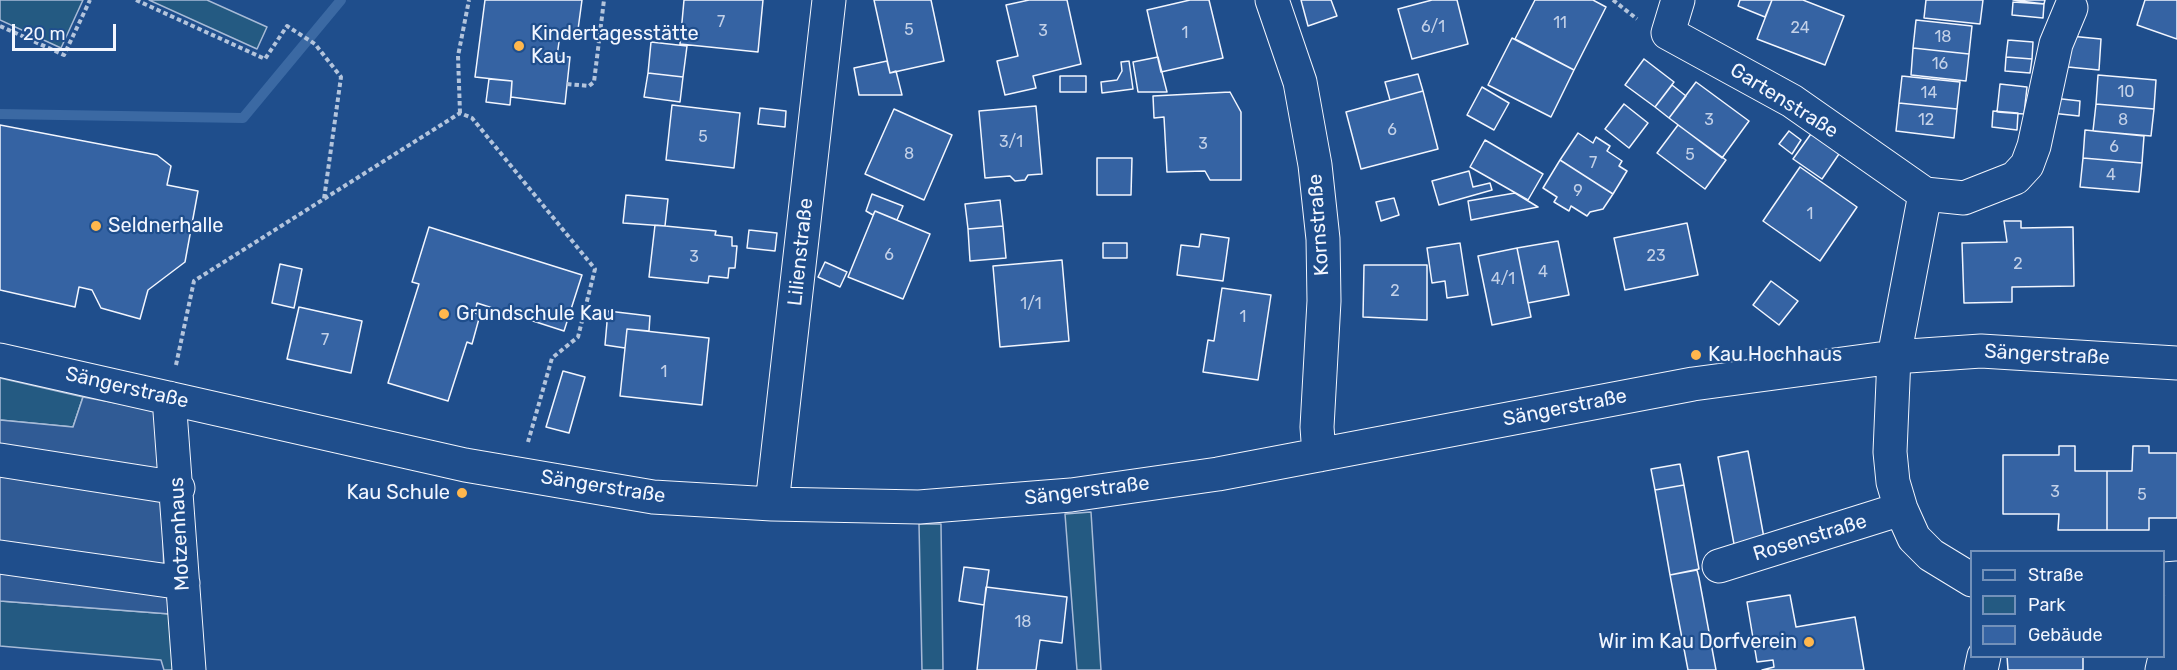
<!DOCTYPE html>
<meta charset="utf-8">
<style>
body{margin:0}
#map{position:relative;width:2177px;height:670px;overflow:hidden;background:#1f4e8c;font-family:Rubik,sans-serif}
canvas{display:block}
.legend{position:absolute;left:1970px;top:550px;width:195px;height:108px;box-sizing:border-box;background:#1f4e8c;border:2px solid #7391ba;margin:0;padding:8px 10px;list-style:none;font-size:18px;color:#f2f6ff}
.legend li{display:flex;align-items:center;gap:12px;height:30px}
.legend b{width:30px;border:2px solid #7391ba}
.scale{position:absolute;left:12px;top:24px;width:104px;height:27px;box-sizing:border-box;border:3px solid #f2f6ff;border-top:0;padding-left:8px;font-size:18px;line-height:21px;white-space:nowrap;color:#f2f6ff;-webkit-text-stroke:4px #1f4e8c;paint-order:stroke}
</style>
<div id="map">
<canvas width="2177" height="670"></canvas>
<ul class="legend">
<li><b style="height:8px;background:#1f4e8c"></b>Straße</li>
<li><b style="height:16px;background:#245a82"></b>Park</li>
<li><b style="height:16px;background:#3563a3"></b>Gebäude</li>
</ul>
<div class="scale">20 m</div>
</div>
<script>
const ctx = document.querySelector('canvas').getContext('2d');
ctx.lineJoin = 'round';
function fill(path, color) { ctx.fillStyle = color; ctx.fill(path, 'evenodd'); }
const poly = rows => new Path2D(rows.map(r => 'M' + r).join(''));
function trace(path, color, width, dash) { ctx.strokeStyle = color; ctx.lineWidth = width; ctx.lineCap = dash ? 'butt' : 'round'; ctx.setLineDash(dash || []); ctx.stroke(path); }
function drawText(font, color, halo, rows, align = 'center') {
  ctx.font = font + ' Rubik,sans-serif'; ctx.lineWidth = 4.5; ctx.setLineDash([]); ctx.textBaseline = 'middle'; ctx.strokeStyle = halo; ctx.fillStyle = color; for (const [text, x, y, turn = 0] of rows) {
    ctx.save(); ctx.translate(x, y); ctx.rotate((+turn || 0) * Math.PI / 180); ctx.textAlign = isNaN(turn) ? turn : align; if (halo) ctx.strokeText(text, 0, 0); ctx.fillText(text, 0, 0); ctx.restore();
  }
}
const green = poly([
 [0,0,83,0,61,48,0,20,0,0],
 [149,0,207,0,267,27,257,49,149,0],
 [0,378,83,397,73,427,0,420,0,378],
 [1091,512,1101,670,1077,670,1065,514,1091,512],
 [919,524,941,524,943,670,922,670,919,524],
 [0,601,170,614,178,670,164,670,161,660,0,646,0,601]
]);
const parking = poly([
 [83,397,160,411,164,581,170,614,0,601,0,420,73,427,83,397]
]);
const stream = poly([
 [0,114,243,118,341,0]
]);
const building = poly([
 [485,0,582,0,577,37,560,35,557,56,570,57,565,104,511,97,512,81,475,77,485,0],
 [684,0,763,0,758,52,680,44,684,0],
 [874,0,931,0,944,61,890,73,874,0],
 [1029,0,1067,0,1081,64,1033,76,1036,88,1005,95,997,61,1018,56,1006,5,1029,0],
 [1190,0,1209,0,1223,58,1161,72,1147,10,1190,0],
 [1301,0,1331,0,1337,16,1308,26,1301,0],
 [1432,0,1457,0,1468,44,1412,59,1398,9,1432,0],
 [1535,0,1593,0,1606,7,1574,70,1515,39,1535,0],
 [1740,0,1772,0,1765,17,1738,6,1740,0],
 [1772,0,1803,0,1844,16,1825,65,1757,39,1772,0],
 [1926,0,1983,0,1980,24,1924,18,1926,0],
 [2013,0,2045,0,2044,4,2013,0],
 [2145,0,2177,0,2177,39,2137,25,2145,0],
 [2013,2,2044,4,2043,18,2012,15,2013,2],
 [1916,20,1972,26,1969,54,1913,48,1916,20],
 [2070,36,2101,39,2099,70,2068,67,2070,36],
 [1512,38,1574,70,1551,117,1488,85,1512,38],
 [2008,40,2033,42,2032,59,2006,57,2008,40],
 [651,42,687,46,683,77,648,73,651,42],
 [1913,48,1969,54,1966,81,1911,75,1913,48],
 [1158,57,1167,92,1138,92,1133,62,1158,57],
 [2006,57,2032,59,2030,73,2005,71,2006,57],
 [1644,59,1674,82,1655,107,1625,85,1644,59],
 [887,61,890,73,896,71,902,95,859,95,854,68,887,61],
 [1129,61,1133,89,1102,93,1101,82,1117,80,1122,71,1121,62,1129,61],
 [648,73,683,77,680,102,644,97,648,73],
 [1418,74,1423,91,1390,100,1385,82,1418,74],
 [2098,75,2156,80,2154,109,2096,104,2098,75],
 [1060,76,1086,76,1086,92,1060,92,1060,76],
 [1902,76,1960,82,1957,109,1899,103,1902,76],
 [489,79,512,81,510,105,486,102,489,79],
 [1696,82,1749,121,1722,158,1669,118,1696,82],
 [2000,84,2027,87,2024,114,1997,112,2000,84],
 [1672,85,1686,96,1669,118,1655,107,1672,85],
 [1482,87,1509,103,1494,130,1467,115,1482,87],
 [1423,91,1438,149,1361,169,1346,112,1423,91],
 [1230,92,1241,112,1241,180,1210,180,1205,171,1167,172,1164,117,1154,118,1153,96,1230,92],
 [2053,98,2080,101,2079,116,2051,113,2053,98],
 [1899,103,1957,109,1954,138,1896,131,1899,103],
 [1624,104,1648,123,1629,148,1605,129,1624,104],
 [2096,104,2154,109,2151,136,2093,131,2096,104],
 [672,105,740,113,734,168,666,160,672,105],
 [1036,106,1042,174,1028,175,1025,180,1015,181,1010,176,985,178,979,111,1036,106],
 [760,108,786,111,785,127,758,124,760,108],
 [894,109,952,135,924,200,865,174,894,109],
 [1993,111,2018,113,2017,130,1992,127,1993,111],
 [0,125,157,155,171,166,167,185,198,191,185,262,148,290,140,319,101,308,92,290,79,287,75,307,0,290,0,125],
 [1678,125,1726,160,1705,189,1657,153,1678,125],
 [2085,130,2144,136,2142,163,2083,158,2085,130],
 [1789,131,1801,140,1792,154,1779,144,1789,131],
 [1813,131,1841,151,1822,179,1793,159,1813,131],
 [1578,133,1593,143,1596,137,1610,146,1607,151,1622,161,1619,166,1627,171,1613,194,1560,160,1578,133],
 [1485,140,1543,174,1528,200,1470,167,1485,140],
 [1097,158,1132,158,1131,195,1097,195,1097,158],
 [2083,158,2142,163,2139,192,2080,187,2083,158],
 [1560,160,1613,194,1603,209,1590,212,1587,216,1571,206,1569,211,1554,202,1557,197,1543,188,1560,160],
 [1800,167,1857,207,1820,261,1763,221,1800,167],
 [1469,171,1473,187,1490,183,1492,190,1439,205,1432,181,1469,171],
 [1515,193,1538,207,1471,220,1468,201,1515,193],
 [872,194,903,206,897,220,875,211,873,215,866,211,872,194],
 [626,195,668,199,665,226,623,223,626,195],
 [1394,198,1399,215,1381,221,1376,202,1394,198],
 [1000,200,1003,226,968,229,965,204,1000,200],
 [875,211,930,234,903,299,848,277,875,211],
 [2004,221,2021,221,2021,228,2073,227,2074,286,2012,287,2012,302,1964,303,1962,243,2007,242,2004,221],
 [1687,223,1698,275,1625,290,1614,238,1687,223],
 [655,225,716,231,715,235,732,237,732,246,737,246,735,268,729,268,728,278,709,276,708,283,649,277,655,225],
 [1003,226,1006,258,970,261,968,229,1003,226],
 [429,227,582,275,564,331,477,303,475,313,480,315,472,344,467,342,448,401,388,383,419,284,412,282,429,227],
 [749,230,777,233,775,251,747,248,749,230],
 [1201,234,1229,238,1223,281,1177,275,1181,245,1199,247,1201,234],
 [1558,241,1569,295,1528,303,1517,248,1558,241],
 [1103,243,1127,243,1127,258,1103,258,1103,243],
 [1460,243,1468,295,1447,298,1445,281,1432,283,1427,248,1460,243],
 [1517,248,1531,317,1492,325,1478,256,1517,248],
 [1062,260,1069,341,1000,347,993,266,1062,260],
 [825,262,847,272,840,287,818,277,825,262],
 [280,264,302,269,294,308,272,303,280,264],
 [1364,265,1427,265,1427,320,1363,317,1364,265],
 [1771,281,1798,301,1779,325,1753,305,1771,281],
 [1222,288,1271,295,1258,380,1203,372,1208,340,1214,341,1222,288],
 [299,307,362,321,351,373,287,359,299,307],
 [608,311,650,316,649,331,627,329,625,348,605,345,608,311],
 [627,329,709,338,702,405,620,396,627,329],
 [563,371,585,377,569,433,546,427,563,371],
 [2059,446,2075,446,2075,471,2107,471,2107,530,2058,530,2059,514,2003,514,2003,455,2059,455,2059,446],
 [2133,446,2149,446,2149,453,2177,453,2177,518,2149,518,2149,530,2107,530,2107,471,2132,471,2133,446],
 [1748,451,1764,538,1734,544,1718,457,1748,451],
 [1680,464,1684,485,1655,490,1651,469,1680,464],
 [1684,485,1699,569,1670,575,1655,490,1684,485],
 [964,567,989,570,984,605,959,601,964,567],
 [1697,570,1699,578,1716,670,1688,670,1670,575,1697,570],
 [986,587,1067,597,1062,643,1040,640,1036,670,977,670,986,587],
 [1790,595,1796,627,1855,617,1864,670,1762,670,1774,667,1773,660,1757,662,1747,602,1790,595],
 [2007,656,2083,656,2083,670,2008,670,2007,656]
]);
const path = poly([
 [136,0,265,59,287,26,315,44,341,77,324,199],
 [1613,0,1637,19],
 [0,26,64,55,90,0],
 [567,84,589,86,594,82,604,0],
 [460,113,458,56,469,0],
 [176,365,194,281,460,113,472,118,595,269,578,337,552,358,528,442]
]);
const minor = poly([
 [1272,0,1300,82,1315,165,1323,239,1324,301,1317,427,1319,455],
 [1678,0,1668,33,1792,101,1925,194,1964,198,2015,178,2027,165,2034,146,2056,44,2071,8],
 [1925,194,1894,357,1890,452,1893,482,1901,509,1914,538,1931,555,1972,580],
 [0,360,465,465,653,497,772,504,919,507,1071,495,1218,474,1693,384,1894,357,1981,351,2177,363],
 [169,398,189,670],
 [0,460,178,488],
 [772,504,829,0],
 [0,557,183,583],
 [1719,566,1901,509],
 [2164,579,2177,578],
 [1981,670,1984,656],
 [2162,670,2177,607]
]);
const markers = [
 [519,46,6,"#ffb74d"],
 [96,226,6,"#ffb74d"],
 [444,314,6,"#ffb74d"],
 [1696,355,6,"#ffb74d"],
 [462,493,6,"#ffb74d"],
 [1809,642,6,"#ffb74d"]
];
const numberNames = [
 ["7",721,22],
 ["11",1560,23],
 ["6/1",1433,27],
 ["24",1800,28],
 ["5",909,30],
 ["3",1043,31],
 ["1",1185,33],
 ["18",1943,37],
 ["16",1940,64],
 ["10",2126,92],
 ["14",1929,93],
 ["3",1709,120],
 ["12",1926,120],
 ["8",2123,120],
 ["6",1392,130],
 ["5",703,137],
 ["3/1",1011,142],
 ["3",1203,144],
 ["6",2114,147],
 ["8",909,154],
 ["5",1690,155],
 ["7",1593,163],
 ["4",2111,175],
 ["9",1578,191],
 ["1",1810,214],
 ["6",889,255],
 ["23",1656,256],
 ["3",694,257],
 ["2",2018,264],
 ["4",1543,272],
 ["4/1",1503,279],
 ["2",1395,291],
 ["1/1",1031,304],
 ["1",1243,317],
 ["7",325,340],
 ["1",664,372],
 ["3",2055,492],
 ["5",2142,495],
 ["18",1023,622]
];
const poiNames = [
 ["Kindertagesstätte",531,34],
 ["Kau",531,57],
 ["Seldnerhalle",108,226],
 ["Grundschule Kau",456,314],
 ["Kau Hochhaus",1708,355],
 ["Kau Schule",450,493,"right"],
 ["Wir im Kau Dorfverein",1797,642,"right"]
];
const streetNames = [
 ["Gartenstraße",1784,101,32],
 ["Kornstraße",1319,225,-94],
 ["Lilienstraße",801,252,-84],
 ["Sängerstraße",2047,355,3],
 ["Sängerstraße",127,388,13],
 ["Sängerstraße",1565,408,-11],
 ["Sängerstraße",603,487,9],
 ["Sängerstraße",1087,491,-7],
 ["Motzenhaus",180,534,-93],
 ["Rosenstraße",1810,538,-17]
];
fill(green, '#245a82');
trace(green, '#a8bbd7', 1.5);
fill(parking, '#305b95');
trace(parking, '#a8bbd7', 1.5);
trace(stream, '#3b69a3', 10);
fill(building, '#3563a3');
trace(building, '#f2f6ff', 1.5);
trace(minor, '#f2f6ff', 35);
trace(path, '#b3c4dc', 4, [4.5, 3]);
trace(minor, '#1f4e8c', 33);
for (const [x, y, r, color] of markers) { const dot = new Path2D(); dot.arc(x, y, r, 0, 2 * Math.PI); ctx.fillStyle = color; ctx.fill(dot); trace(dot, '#1f4e8c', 2); }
drawText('16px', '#c3d1e8', null, numberNames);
drawText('20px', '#f2f6ff', '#1f4e8c', poiNames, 'left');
drawText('20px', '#f2f6ff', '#1f4e8c', streetNames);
</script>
